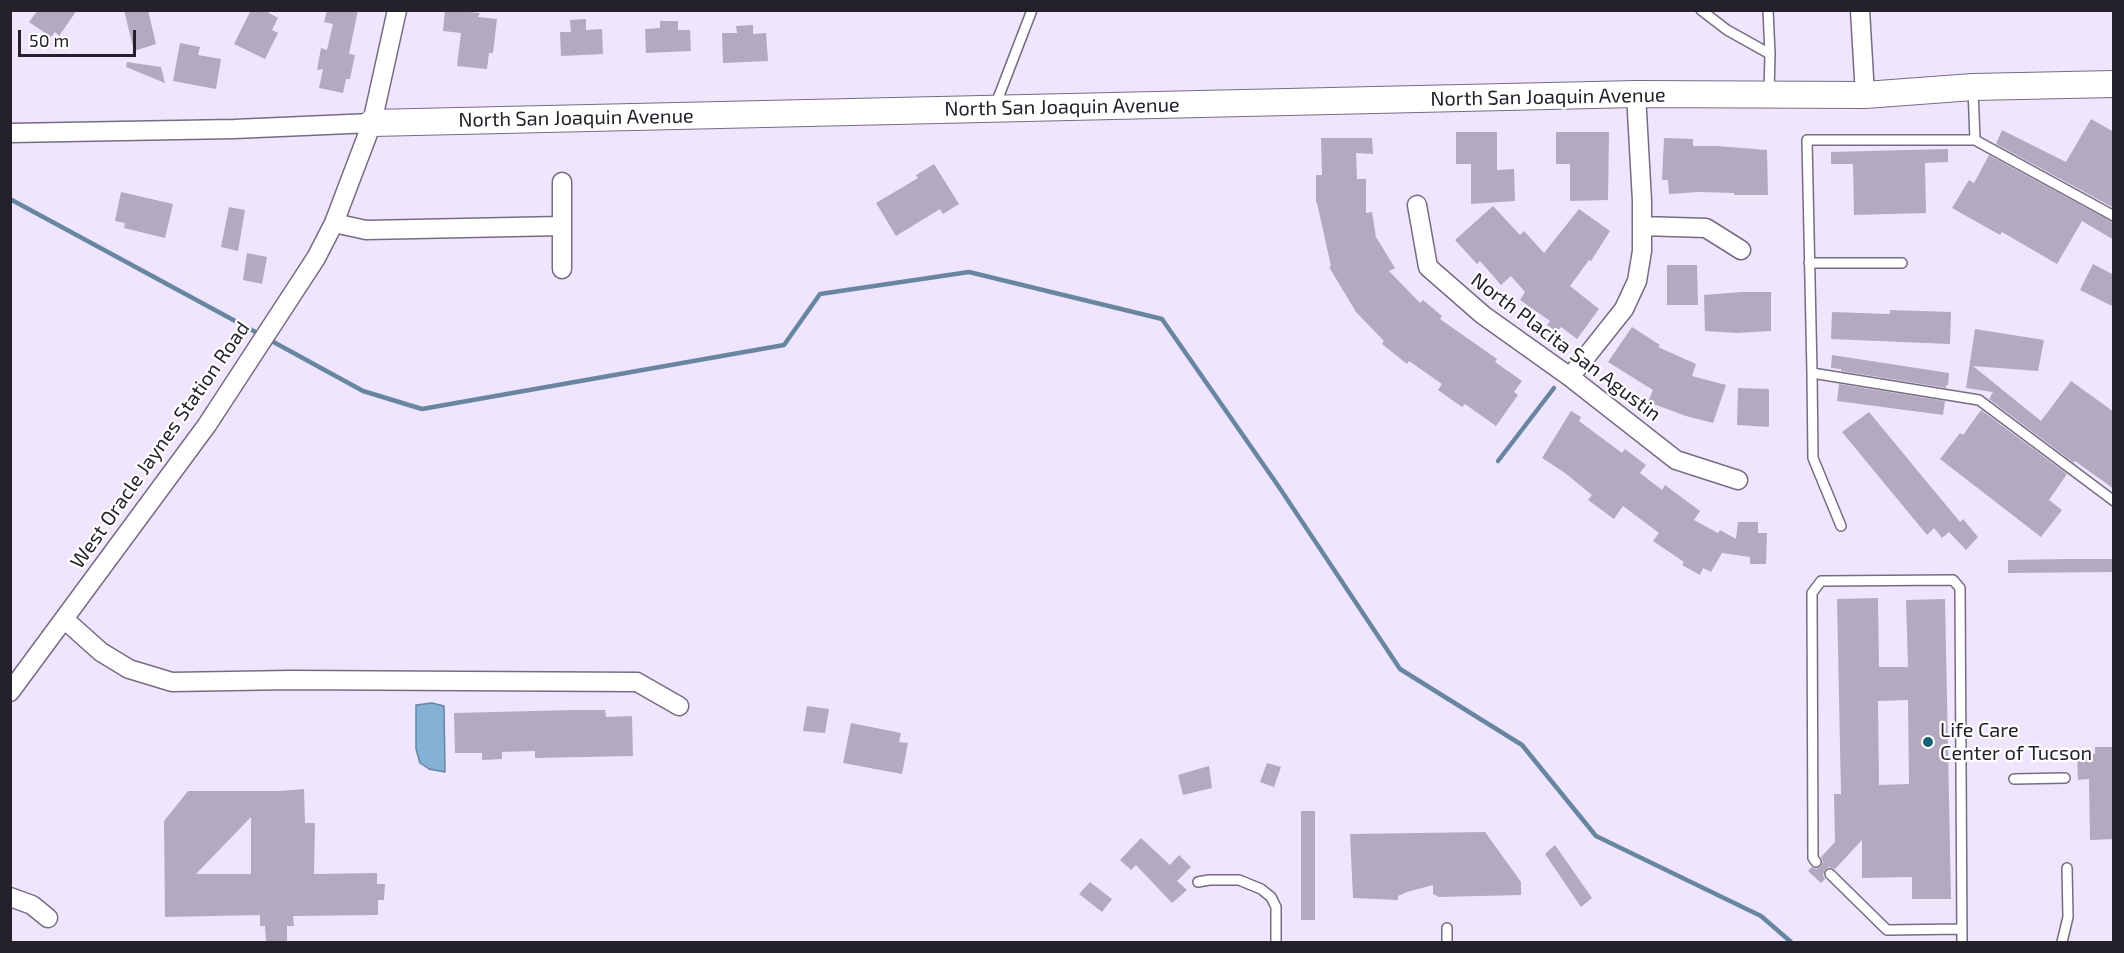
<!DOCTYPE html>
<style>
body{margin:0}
#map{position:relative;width:2124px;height:953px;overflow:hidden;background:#f0e5fe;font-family:"Exo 2",sans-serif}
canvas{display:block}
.frame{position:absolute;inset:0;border:12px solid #25212a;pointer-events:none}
.scale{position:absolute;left:18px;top:30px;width:118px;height:27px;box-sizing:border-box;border:3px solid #25212a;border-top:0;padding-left:8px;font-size:18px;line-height:21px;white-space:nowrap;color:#25212a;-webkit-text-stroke:4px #fff;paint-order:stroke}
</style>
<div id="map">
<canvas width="2124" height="953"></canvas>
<div class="frame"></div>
<div class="scale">50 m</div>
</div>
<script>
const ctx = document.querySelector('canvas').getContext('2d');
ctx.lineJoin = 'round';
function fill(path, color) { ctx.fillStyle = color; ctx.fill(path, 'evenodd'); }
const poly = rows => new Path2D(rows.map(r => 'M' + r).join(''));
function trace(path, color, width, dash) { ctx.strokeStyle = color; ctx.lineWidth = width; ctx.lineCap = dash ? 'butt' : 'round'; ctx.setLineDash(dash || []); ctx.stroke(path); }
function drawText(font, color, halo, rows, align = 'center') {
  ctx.font = font + ' "Exo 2",sans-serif'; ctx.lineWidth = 4.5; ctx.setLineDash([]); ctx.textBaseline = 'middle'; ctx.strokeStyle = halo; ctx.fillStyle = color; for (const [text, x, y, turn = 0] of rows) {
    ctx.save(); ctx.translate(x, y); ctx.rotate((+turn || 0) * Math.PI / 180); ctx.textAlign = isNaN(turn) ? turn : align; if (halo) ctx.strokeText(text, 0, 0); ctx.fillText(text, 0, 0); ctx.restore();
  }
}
const water = poly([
 [432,703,444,706,445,772,429,769,420,763,416,749,416,705,432,703]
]);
const stream = poly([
 [10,199,261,335],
 [268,339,363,391,422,409,784,345,820,294,969,272,1162,319,1279,487,1400,669,1522,745,1596,836,1761,916,1791,942],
 [1498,461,1554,388]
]);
const building = poly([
 [38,10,77,10,59,36,55,32,51,37,29,22],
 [124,10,148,10,156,44,134,51],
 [251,10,264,10,278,18,272,30,278,33,265,59,234,44],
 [327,10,358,10,349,54,355,55,350,79,346,79,343,93,319,88,323,69,317,70,321,48,327,50,333,24,324,22],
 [445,10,480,13,478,17,497,19,493,53,489,53,487,69,457,66,461,33,443,31],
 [586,19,586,30,602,29,603,54,561,56,560,32,571,32,570,20],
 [660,21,678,21,678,30,690,30,691,51,646,53,645,29,660,28],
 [753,25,753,34,766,33,768,61,723,63,722,33,737,33,736,26],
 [180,43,200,47,198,55,221,59,216,89,173,81],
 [127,62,161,67,165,83,126,67],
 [2091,119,2114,132,2114,208,1996,144,2002,130,2066,162],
 [1456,132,1497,132,1497,170,1514,169,1515,201,1471,204,1471,164,1456,164],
 [1556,132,1609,132,1608,200,1570,201,1570,164,1556,164],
 [1321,138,1372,138,1373,154,1356,153,1357,179,1366,179,1366,213,1372,212,1376,237,1395,268,1389,271,1420,303,1423,300,1442,316,1440,319,1497,359,1495,362,1522,381,1514,392,1518,395,1496,426,1465,404,1462,407,1438,390,1442,384,1409,361,1407,364,1382,344,1384,341,1356,312,1329,267,1331,266,1317,203,1316,203,1316,175,1322,175],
 [1664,138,1693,139,1693,146,1717,146,1767,150,1768,195,1734,195,1734,193,1699,192,1669,194,1668,180,1662,180],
 [1948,149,1948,162,1925,163,1926,213,1854,215,1853,164,1831,164,1831,152],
 [1989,155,2114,223,2114,240,2082,221,2057,264,2002,232,2000,235,1952,208,1969,180,1974,183],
 [934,164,959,204,943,214,940,209,896,236,876,203,918,178,916,175],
 [121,192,173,204,165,238,124,228,125,223,115,221],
 [1493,206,1520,235,1524,231,1544,253,1579,209,1610,231,1591,261,1589,260,1570,286,1599,309,1577,339,1561,327,1557,332,1547,325,1550,321,1520,300,1525,292,1511,276,1501,285,1480,261,1477,264,1455,240],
 [229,207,245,210,238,251,221,247],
 [247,253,267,257,262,284,243,280],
 [2093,264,2114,275,2114,307,2080,290],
 [1667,265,1697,265,1698,305,1667,305],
 [1741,292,1771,292,1771,331,1737,333,1705,331,1704,295],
 [1890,310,1951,312,1950,344,1831,339,1832,312,1890,314],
 [1632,327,1660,345,1658,347,1696,364,1692,376,1726,385,1713,423,1686,416,1648,402,1653,390,1608,362],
 [1975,329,2044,340,2038,371,1973,366,2041,421,2071,381,2114,412,2114,489,2075,461,2074,463,1989,399,1993,392,1966,388],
 [1832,355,1949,373,1948,385,1946,385,1946,388,1841,371,1841,369,1831,368],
 [1839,384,1945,401,1943,415,1837,401],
 [1738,388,1769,389,1769,427,1737,425],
 [1981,410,2067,474,2049,500,2062,510,2041,537,1940,459,1960,433,1963,435],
 [1571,411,1581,417,1579,421,1622,453,1625,449,1646,465,1640,473,1662,490,1665,485,1700,511,1694,520,1718,533,1720,530,1736,539,1738,522,1758,522,1758,533,1767,533,1766,564,1750,564,1750,557,1722,553,1711,572,1703,568,1700,575,1682,565,1684,562,1653,541,1659,533,1623,506,1614,519,1588,500,1592,495,1565,473,1542,458],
 [1869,412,1960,522,1963,519,1978,537,1966,550,1949,532,1942,538,1934,528,1927,535,1842,432],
 [2067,559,2114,559,2114,572,2008,573,2008,560],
 [1878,598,1879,667,1908,667,1906,600,1945,599,1951,899,1912,899,1912,877,1862,878,1862,840,1835,869,1829,867,1825,870,1823,875,1825,879,1821,883,1808,871,1812,867,1816,869,1820,867,1823,862,1821,857,1835,842,1834,794,1841,794,1837,599],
 [1908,700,1909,784,1879,785,1878,701],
 [807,706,829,709,825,733,803,731],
 [575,710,605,710,606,717,632,716,633,756,535,758,535,751,502,752,502,759,482,760,482,753,455,753,454,713],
 [851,723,901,733,899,742,908,743,902,774,843,763],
 [2095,747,2114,747,2114,839,2090,840,2089,779,2078,780,2077,754,2095,754],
 [1267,763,1281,767,1274,787,1260,782],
 [1209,766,1212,788,1183,795,1178,775],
 [304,789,305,823,315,823,314,874,377,873,377,884,385,884,384,900,378,900,378,915,293,916,294,926,287,926,287,942,266,942,265,926,260,926,260,915,165,917,164,821,188,791,280,791],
 [251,817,251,874,196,874],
 [1301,811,1315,811,1315,920,1301,920],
 [1485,832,1521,882,1521,895,1439,897,1433,894,1433,885,1407,892,1398,896,1398,900,1353,898,1350,834],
 [1141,838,1170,865,1179,855,1191,867,1177,881,1187,890,1172,903,1136,865,1131,870,1120,860],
 [1555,845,1592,898,1581,907,1545,854],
 [1090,882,1112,899,1102,912,1079,894]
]);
const lane = poly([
 [1701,10,1727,30,1770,54,1769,92],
 [1768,10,1770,54],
 [1973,88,1975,140],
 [995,106,1032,10],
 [2114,216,1975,140,1807,140,1812,373,1979,400,2114,501],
 [1809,263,1902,263],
 [1812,373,1813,458,1841,526],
 [2014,779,2065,778],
 [1816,862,1813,858,1812,593,1821,581,1953,580,1960,588,1962,942],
 [1830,874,1887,930,1962,929],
 [1198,882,1209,880,1239,880,1261,889,1271,897,1276,907,1276,942],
 [1447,928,1447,942],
 [2062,942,2068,917,2067,868]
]);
const street = poly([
 [1860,10,1865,95],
 [10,133,234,129,372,123],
 [562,182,562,269],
 [1417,205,1428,267,1483,315,1570,377,1676,460,1738,480],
 [334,223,366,230,562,226],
 [1642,226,1706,228,1741,250],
 [1570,377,1624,309,1637,281,1642,251,1642,201,1636,94],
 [64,619,101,652,129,669,172,682,291,680,637,682,679,706],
 [10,692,207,425,316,258,334,223,372,123,397,10],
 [10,897,32,905,48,918]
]);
const secondary = poly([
 [372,123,1636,94,1865,95,1973,87,2114,84]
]);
const markers = [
 [1928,742,6,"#17626e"]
];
const streetNames = [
 ["North San Joaquin Avenue",1548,97,-1],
 ["North San Joaquin Avenue",1062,107,-1],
 ["North San Joaquin Avenue",576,118,-1],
 ["North Placita San Agustin",1566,347,37],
 ["West Oracle Jaynes Station Road",160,445,-55]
];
const poiNames = [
 ["Life Care",1940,730],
 ["Center of Tucson",1940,753]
];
fill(water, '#84b1d5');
trace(water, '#6886a2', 1.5);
trace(stream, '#6886a2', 4.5);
fill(building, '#b3a9c0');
trace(lane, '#766c82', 12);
trace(street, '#766c82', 21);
trace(secondary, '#766c82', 28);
trace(lane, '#fff', 9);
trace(street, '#fff', 18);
trace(secondary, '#fff', 26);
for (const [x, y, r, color] of markers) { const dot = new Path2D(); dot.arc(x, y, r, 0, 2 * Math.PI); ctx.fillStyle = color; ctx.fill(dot); trace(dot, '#fff', 2); }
drawText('20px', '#25212a', '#fff', streetNames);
drawText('20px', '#25212a', '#fff', poiNames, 'left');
</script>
